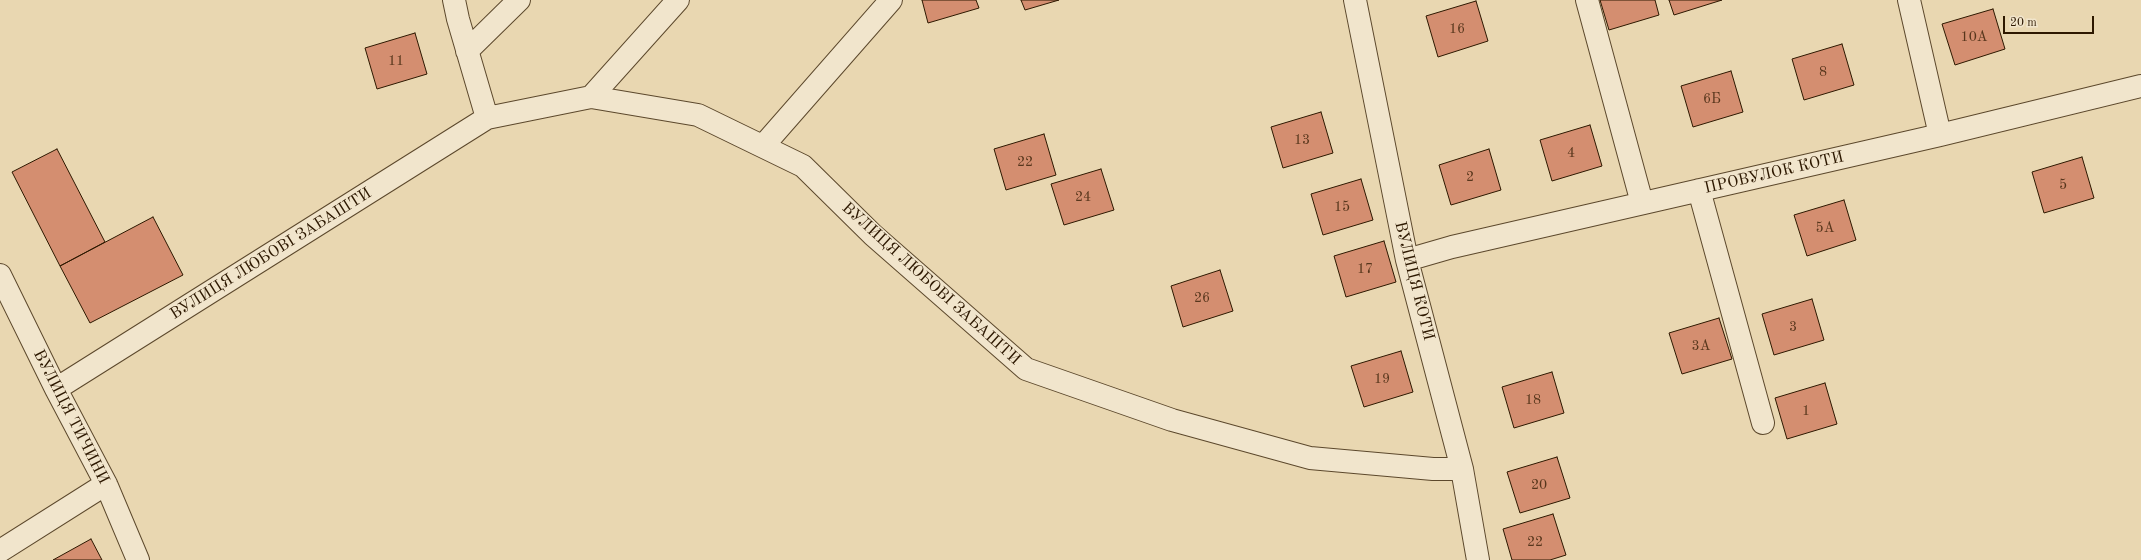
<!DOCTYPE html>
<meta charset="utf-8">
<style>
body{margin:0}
#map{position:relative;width:2141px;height:560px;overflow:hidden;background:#e9d7b1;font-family:"Old Standard TT",serif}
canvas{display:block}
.scale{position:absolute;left:2003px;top:16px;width:91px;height:18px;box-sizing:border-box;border:2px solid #2d1800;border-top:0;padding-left:5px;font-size:12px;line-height:14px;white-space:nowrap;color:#2d1800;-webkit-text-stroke:3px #f1e5cc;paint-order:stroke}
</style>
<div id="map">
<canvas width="2141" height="560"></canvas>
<div class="scale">20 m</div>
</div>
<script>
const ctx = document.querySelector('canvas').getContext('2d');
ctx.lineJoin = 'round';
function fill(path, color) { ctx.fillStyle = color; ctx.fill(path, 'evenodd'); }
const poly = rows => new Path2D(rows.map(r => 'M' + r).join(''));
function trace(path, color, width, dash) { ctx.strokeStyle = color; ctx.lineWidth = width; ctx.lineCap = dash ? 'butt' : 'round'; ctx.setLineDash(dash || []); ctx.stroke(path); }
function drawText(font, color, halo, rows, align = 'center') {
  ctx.font = font + ' "Old Standard TT",serif'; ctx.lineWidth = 3; ctx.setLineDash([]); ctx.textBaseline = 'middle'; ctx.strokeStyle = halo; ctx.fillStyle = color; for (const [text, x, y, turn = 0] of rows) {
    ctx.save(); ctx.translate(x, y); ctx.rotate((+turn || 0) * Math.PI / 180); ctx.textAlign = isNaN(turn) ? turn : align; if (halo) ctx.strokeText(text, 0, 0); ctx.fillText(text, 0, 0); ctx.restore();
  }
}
const building = poly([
 [922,0,976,0,979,8,928,23,922,0],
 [1021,0,1059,0,1025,10,1021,0],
 [1600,0,1655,0,1659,15,1609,30,1600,0],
 [1669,0,1722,0,1674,15,1669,0],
 [1476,1,1488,41,1438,57,1426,16,1476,1],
 [1993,9,2005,49,1955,65,1942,24,1993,9],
 [415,33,427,74,377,89,365,48,415,33],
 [1842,44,1854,85,1804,100,1792,59,1842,44],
 [1731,71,1743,112,1693,127,1681,86,1731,71],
 [1321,112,1333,153,1283,168,1271,127,1321,112],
 [1590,125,1602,166,1552,181,1540,140,1590,125],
 [1044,134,1056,175,1006,190,994,149,1044,134],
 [57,149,105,242,60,266,12,172,57,149],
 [1489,149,1501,190,1451,205,1439,165,1489,149],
 [2082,157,2094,198,2044,213,2032,172,2082,157],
 [1101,169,1114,210,1064,225,1051,184,1101,169],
 [1361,179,1373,220,1323,235,1311,194,1361,179],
 [1844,200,1856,240,1807,256,1794,215,1844,200],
 [153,217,183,275,90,323,60,266,153,217],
 [1384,241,1396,282,1346,297,1334,256,1384,241],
 [1220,270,1233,311,1183,327,1171,286,1220,270],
 [1812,299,1824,340,1774,355,1762,314,1812,299],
 [1719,318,1732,359,1682,374,1669,333,1719,318],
 [1401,351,1413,392,1364,407,1351,366,1401,351],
 [1552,372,1564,413,1514,428,1502,387,1552,372],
 [1825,383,1837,424,1787,439,1775,398,1825,383],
 [1557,457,1570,498,1520,513,1507,472,1557,457],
 [1553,514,1566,555,1550,560,1512,560,1503,529,1553,514],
 [91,539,102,560,53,560,91,539]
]);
const minor = poly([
 [1355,0,1407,260,1462,469,1478,560],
 [1587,0,1642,203],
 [1909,0,1940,135],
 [467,51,519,0],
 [591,97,678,0],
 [487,118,591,97,698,115,803,166,873,235,1026,369,1172,420,1310,458,1433,469,1462,469],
 [763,146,891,0],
 [1699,190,1763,423],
 [1407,260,1452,247,1940,135,2141,86],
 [0,275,56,389,106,484,138,560],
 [56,389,487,118,458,19,454,0],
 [0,551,106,484]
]);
const numberNames = [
 ["16",1457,29],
 ["10А",1974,37],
 ["11",396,61],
 ["8",1823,72],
 ["6Б",1712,99],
 ["13",1302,140],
 ["4",1571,153],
 ["22",1025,162],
 ["2",1470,177],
 ["5",2063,185],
 ["24",1083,197],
 ["15",1342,207],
 ["5А",1825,228],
 ["17",1365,269],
 ["26",1202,298],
 ["3",1793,327],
 ["3А",1701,346],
 ["19",1382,379],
 ["18",1533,400],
 ["1",1806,411],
 ["20",1539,485],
 ["22",1535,542]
];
const streetNames = [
 ["ПРОВУЛОК КОТИ",1774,173,-13],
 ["ВУЛИЦЯ ЛЮБОВІ ЗАБАШТИ",271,254,-32],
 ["ВУЛИЦЯ КОТИ",1414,281,76],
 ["ВУЛИЦЯ ЛЮБОВІ ЗАБАШТИ",931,284,42],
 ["ВУЛИЦЯ ТИЧИНИ",71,417,63]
];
fill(building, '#d48e70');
trace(building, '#2d1800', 1);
trace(minor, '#5c482c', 24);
trace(minor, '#f1e5cc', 22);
drawText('14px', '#57361c', null, numberNames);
drawText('16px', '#2d1800', '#f1e5cc', streetNames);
</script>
